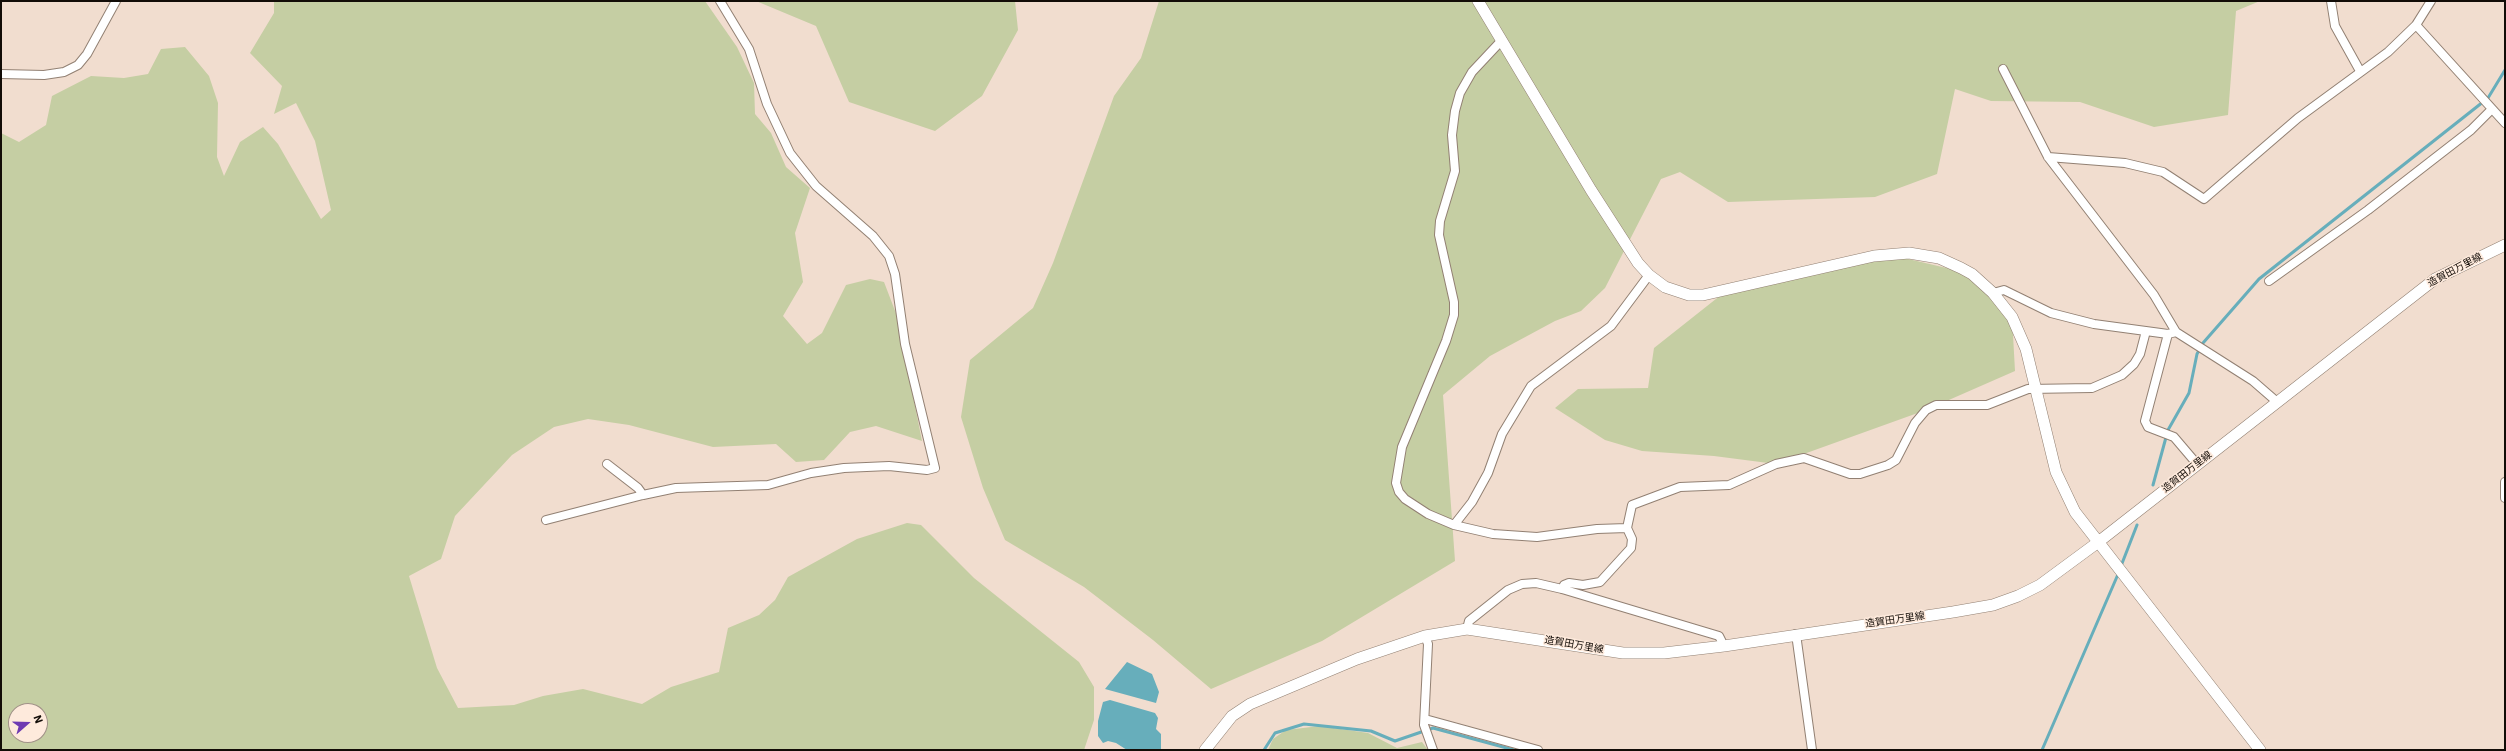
<!DOCTYPE html>
<meta charset="utf-8">
<style>
body{margin:0}
#map{position:relative;width:2506px;height:751px;overflow:hidden;background:#f1ddcf;font-family:"IBM Plex Sans",sans-serif}
canvas{display:block}
.frame{position:absolute;inset:0;border:2px solid #120c07;pointer-events:none}
.north{position:absolute;left:8px;top:703px;width:40px;height:40px;box-sizing:border-box;background:#feeadc;border:1px solid #a09187;border-radius:50%;rotate:70deg;font-size:11px;font-weight:700;line-height:16px;text-align:center;color:#120c07}
.north::after{content:'';display:block;margin:auto;width:14px;height:18px;background:#6e3ab2;clip-path:polygon(50% 0,100% 100%,50% 72%,0 100%)}
</style>
<div id="map">
<canvas width="2506" height="751"></canvas>
<div class="frame"></div>
<div class="north">N</div>
</div>
<script>
const ctx = document.querySelector('canvas').getContext('2d');
ctx.lineJoin = 'round';
function fill(path, color) { ctx.fillStyle = color; ctx.fill(path, 'evenodd'); }
const poly = rows => new Path2D(rows.map(r => 'M' + r).join(''));
function trace(path, color, width, dash) { ctx.strokeStyle = color; ctx.lineWidth = width; ctx.lineCap = dash ? 'butt' : 'round'; ctx.setLineDash(dash || []); ctx.stroke(path); }
function drawText(font, color, halo, rows, align = 'center') {
  ctx.font = font + ' "IBM Plex Sans","Noto Sans JP",sans-serif'; ctx.lineWidth = 3; ctx.setLineDash([]); ctx.textBaseline = 'middle'; ctx.strokeStyle = halo; ctx.fillStyle = color; for (const [text, x, y, turn = 0] of rows) {
    ctx.save(); ctx.translate(x, y); ctx.rotate((+turn || 0) * Math.PI / 180); ctx.textAlign = isNaN(turn) ? turn : align; if (halo) ctx.strokeText(text, 0, 0); ctx.fillText(text, 0, 0); ctx.restore();
  }
}
const green = poly([
 [274,1,705,1,737,47,754,83,755,114,771,133,786,167,810,188,795,233,803,282,783,316,807,344,822,333,846,285,870,279,884,282,897,316,922,441,876,426,850,432,824,460,796,462,776,444,713,447,629,425,588,419,554,427,512,455,455,516,441,559,409,576,437,668,458,708,514,705,543,696,583,689,642,704,671,687,719,672,728,628,759,615,775,600,788,577,857,539,907,523,921,525,974,578,1079,662,1094,687,1094,720,1084,750,1,750,1,133,19,142,46,125,52,96,91,76,124,78,148,74,161,49,185,47,209,76,218,103,217,157,224,176,240,142,263,127,278,144,321,219,331,210,315,141,296,103,274,114,282,86,250,53,274,13],
 [16,711,40,711,40,735,16,735],
 [756,1,1015,1,1018,30,982,96,935,131,849,102,816,26],
 [1159,1,2260,1,2236,11,2228,115,2154,127,2080,102,1991,101,1955,89,1937,174,1875,197,1728,202,1680,172,1661,179,1605,288,1581,311,1555,321,1490,356,1443,395,1455,561,1322,641,1211,689,1153,640,1084,587,1005,540,983,488,961,417,970,360,1033,308,1053,263,1114,96,1141,58],
 [1887,254,1972,274,2012,317,2015,371,1926,410,1776,464,1714,456,1642,451,1605,440,1555,408,1578,389,1648,388,1654,348,1726,291],
 [1320,726,1368,733,1397,748,1422,742,1428,750,1268,750,1273,739,1286,730]
]);
const water = poly([
 [1127,662,1152,674,1159,692,1156,703,1105,689],
 [1110,700,1155,713,1158,718,1156,729,1161,734,1161,750,1127,750,1116,743,1108,741,1103,743,1098,736,1098,721,1103,702]
]);
const stream = poly([
 [2153,485,2168,430,2189,393,2197,354,2203,343,2259,279,2488,98,2505,70],
 [2121,566,2137,525],
 [1264,750,1275,733,1304,724,1371,731,1395,741,1433,728,1514,750],
 [2042,750,2119,572]
]);
const street = poly([
 [2331,1,2335,26,2360,71],
 [2416,25,2505,123],
 [1502,40,1472,72,1460,93,1455,111,1452,135,1455,171,1440,221,1439,235,1454,302,1454,315,1446,341,1402,447,1396,483,1399,492,1405,499,1428,514,1454,525,1493,534,1537,537,1597,529,1627,528],
 [2003,69,2048,157,2154,295,2176,332,2253,381,2276,401],
 [1,74,44,75,64,72,78,65,87,54,116,1],
 [2048,157,2125,163,2163,172,2204,199,2298,118,2388,52,2416,25,2431,1],
 [2269,281,2368,210,2471,130,2492,109],
 [1993,293,2004,290,2051,313,2094,324,2168,334,2176,332],
 [2168,334,2145,421,2148,427,2174,437,2197,464],
 [607,464,638,488,643,495],
 [2505,482,2505,498],
 [546,520,643,495,676,488,768,485,811,473,844,468,889,466,927,470,935,468,905,344,895,274,889,256,873,236,816,186,790,153,767,104,749,49,720,1],
 [1454,525,1472,502,1488,473,1502,434,1531,386,1611,326,1649,275],
 [1562,589,1564,585,1569,583,1583,585,1600,582,1631,548,1632,539,1627,528,1632,505,1680,487,1729,485,1776,464,1804,458,1850,474,1860,474,1888,465,1896,460,1915,423,1926,410,1936,405,1987,405,2028,389,2092,388,2122,375,2134,364,2140,354,2146,331],
 [1467,629,1469,621,1508,590,1522,584,1536,583,1562,589,1719,636,1724,646],
 [1796,634,1812,750],
 [1425,636,1428,644,1424,725,1433,750],
 [1425,719,1538,750]
]);
const secondary = poly([
 [1478,1,1591,190,1638,263,1649,275,1665,287,1689,295,1703,295,1874,256,1909,253,1939,258,1961,268,1972,274,1993,293,2012,317,2026,349,2056,472,2075,512,2260,750],
 [1205,750,1232,716,1250,704,1357,659,1425,636,1467,629,1623,653,1664,653,1724,646,1953,612,1993,605,2018,596,2040,585,2097,543,2435,279,2505,245]
]);
const streetNames = [
 ["造賀田万里線",2455,270,-28],
 ["造賀田万里線",2187,472,-38],
 ["造賀田万里線",1895,620,-8],
 ["造賀田万里線",1574,645,10]
];
fill(green, '#c5cea3');
fill(water, '#67aebb');
trace(stream, '#67aebb', 3);
trace(street, '#928073', 10);
trace(secondary, '#928073', 12);
trace(street, '#fff', 8);
trace(secondary, '#fff', 11);
drawText('10px', '#120c07', '#feeadc', streetNames);
</script>
